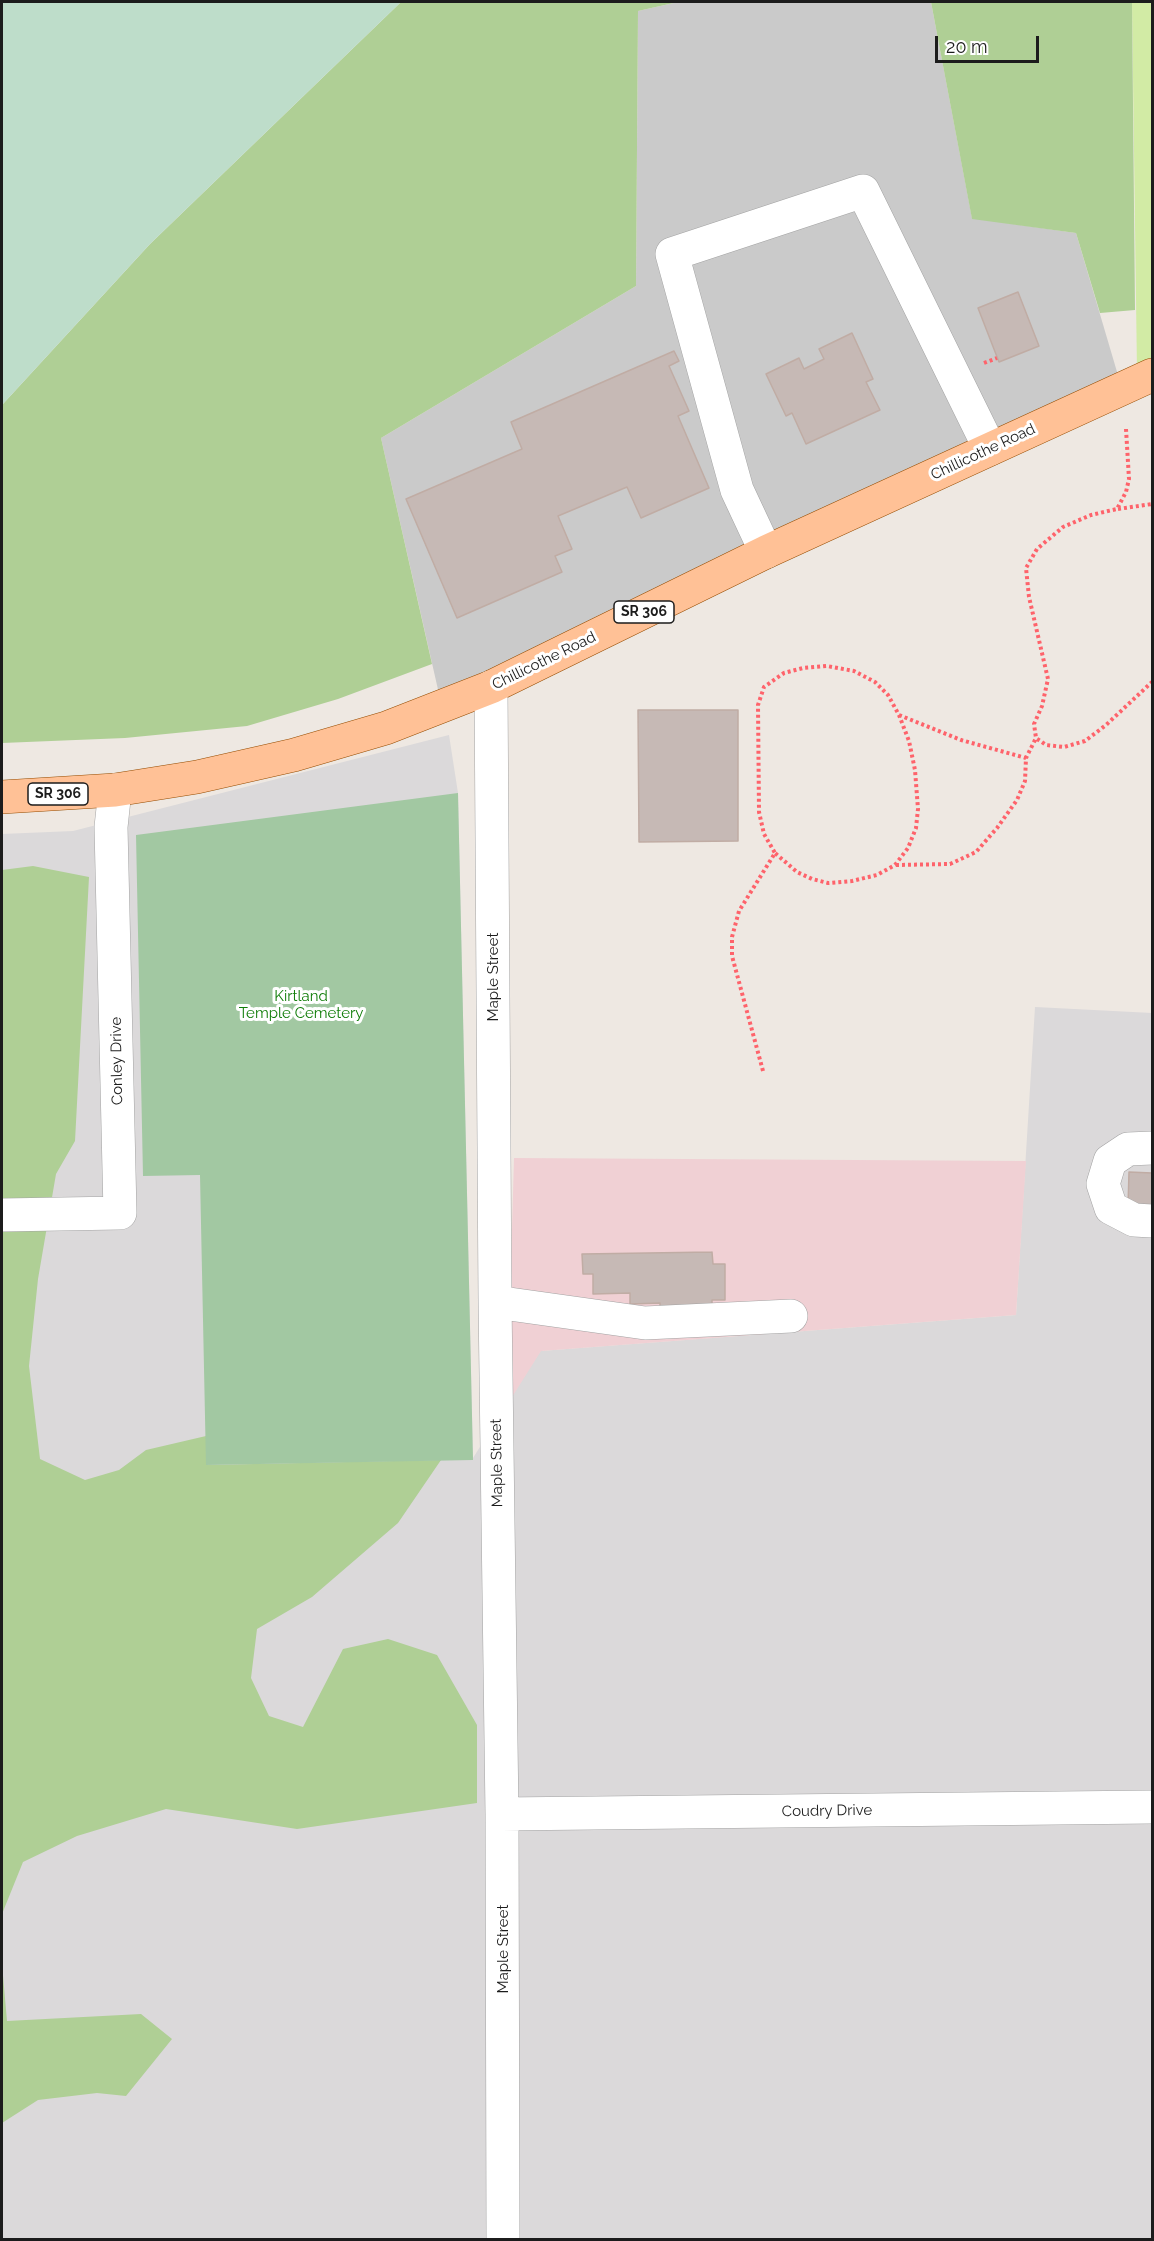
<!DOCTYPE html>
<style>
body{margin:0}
#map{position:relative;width:1154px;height:2241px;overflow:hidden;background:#eee8e2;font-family:Raleway,sans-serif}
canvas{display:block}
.frame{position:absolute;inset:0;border:3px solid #1c1c1c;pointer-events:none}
.scale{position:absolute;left:935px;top:36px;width:104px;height:27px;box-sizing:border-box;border:3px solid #1c1c1c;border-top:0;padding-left:8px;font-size:18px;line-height:21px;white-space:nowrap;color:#1c1c1c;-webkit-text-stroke:4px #fff;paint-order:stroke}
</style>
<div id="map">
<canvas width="1154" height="2241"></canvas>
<div class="frame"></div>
<div class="scale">20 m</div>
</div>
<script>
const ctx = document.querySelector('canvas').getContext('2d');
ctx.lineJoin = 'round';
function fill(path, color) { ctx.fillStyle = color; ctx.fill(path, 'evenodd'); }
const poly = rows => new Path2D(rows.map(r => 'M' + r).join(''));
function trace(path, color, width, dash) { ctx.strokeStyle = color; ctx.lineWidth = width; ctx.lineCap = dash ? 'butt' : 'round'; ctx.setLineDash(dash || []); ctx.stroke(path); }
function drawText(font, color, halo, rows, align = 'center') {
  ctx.font = font + ' Raleway,sans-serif'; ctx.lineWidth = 6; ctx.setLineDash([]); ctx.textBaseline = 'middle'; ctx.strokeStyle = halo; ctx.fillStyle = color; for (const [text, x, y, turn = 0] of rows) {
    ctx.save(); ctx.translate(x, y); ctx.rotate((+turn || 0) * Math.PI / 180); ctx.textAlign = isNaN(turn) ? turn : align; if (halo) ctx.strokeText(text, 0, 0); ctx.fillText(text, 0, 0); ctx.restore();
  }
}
const residential = poly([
 [449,735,458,793,473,1458,540,1351,1016,1315,1035,1007,1152,1013,1152,2239,2,2239,2,834,73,831]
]);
const commercial = poly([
 [514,1158,1026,1161,1016,1315,541,1351,507,1405]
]);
const religious = poly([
 [678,2,931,2,972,218,1076,233,1120,382,439,694,381,438,636,286,638,11]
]);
const grass = poly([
 [1132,2,1152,2,1152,364,1137,372]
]);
const forest = poly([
 [401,2,678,2,638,11,636,286,381,438,432,664,338,699,247,726,125,738,2,743,2,405,150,244],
 [931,2,1132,2,1135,310,1100,313,1076,233,972,219],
 [33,866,89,877,75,1141,56,1174,38,1279,29,1366,40,1459,85,1480,119,1470,146,1450,206,1436,207,1465,441,1460,398,1523,312,1597,257,1629,251,1678,269,1716,303,1727,343,1649,388,1639,437,1655,477,1725,477,1803,297,1829,166,1809,77,1836,23,1862,2,1914,2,870],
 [2,1964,7,2021,141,2014,172,2039,126,2096,97,2093,38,2100,2,2123]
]);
const wetland = poly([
 [2,2,401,2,150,244,2,405]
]);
const cemetery = poly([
 [458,793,473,1460,206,1465,200,1175,143,1176,136,835]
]);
const building = poly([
 [1018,292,1039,346,999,362,978,308,1018,292],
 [852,333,873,379,866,382,880,410,806,444,792,413,786,416,766,374,799,358,804,369,824,359,819,349,852,333],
 [674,351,679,361,669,366,689,411,678,416,709,488,641,518,627,487,558,516,572,549,555,556,562,572,457,618,406,499,522,449,511,422,674,351],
 [638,710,738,710,738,841,639,842,638,710],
 [1129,1172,1152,1173,1152,1208,1128,1207,1129,1172],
 [712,1252,713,1264,725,1264,725,1300,712,1300,712,1310,660,1311,660,1303,630,1304,630,1293,593,1294,593,1274,583,1274,582,1254,712,1252]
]);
const path = poly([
 [984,363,997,358],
 [1126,429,1129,479,1126,492,1117,509,1091,515,1063,527,1037,549,1026,568,1029,597,1048,679,1042,706,1034,724,1036,738,1046,745,1064,747,1085,741,1106,725,1152,682],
 [1118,509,1152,504],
 [899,715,961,740,1026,758],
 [896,865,950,864,976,852,997,828,1017,800,1025,781,1026,758,1036,738],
 [763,1071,732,956,732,937,739,911,775,853,764,834,759,812,758,705,764,687,784,673,803,668,827,666,854,671,875,682,888,695,899,715,909,741,915,770,918,809,916,828,908,848,895,865,877,875,852,881,828,883,812,879,797,872,775,853]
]);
const minor = poly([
 [766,552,737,490,672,254,863,191,990,449],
 [491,687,495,1302,502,1814,503,2240],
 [1152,1148,1128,1149,1110,1161,1103,1184,1111,1208,1134,1220,1152,1221],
 [2,1215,120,1213,111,827,115,790],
 [495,1302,645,1323,791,1316],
 [502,1814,1152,1807]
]);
const major = poly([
 [2,797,115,790,197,777,294,755,386,728,491,687,766,552,1152,375]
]);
const shields = [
 [644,612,60],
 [58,794,60]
];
const shieldNames = [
 ["SR 306",644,612],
 ["SR 306",58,794]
];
const streetNames = [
 ["Chillicothe Road",983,452,-25],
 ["Chillicothe Road",544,661,-26],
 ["Maple Street",493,977,-90],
 ["Conley Drive",117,1061,-91],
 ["Maple Street",497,1463,-91],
 ["Coudry Drive",827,1811,-1],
 ["Maple Street",503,1949,-90]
];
const parkNames = [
 ["Kirtland",301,996],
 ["Temple Cemetery",301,1013]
];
fill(residential, '#dbd9da');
fill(commercial, '#f0d0d4');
fill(religious, '#cacaca');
fill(grass, '#d2eba5');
fill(forest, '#afcf95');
fill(wetland, '#beddca');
fill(cemetery, '#a2c8a2');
fill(building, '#c6b9b5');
trace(building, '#c0aca4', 1.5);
trace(minor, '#a3a3a3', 34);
trace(major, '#954c00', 34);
trace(path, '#fe636b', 4, [3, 3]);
trace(minor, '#fff', 33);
trace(major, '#ffc196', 33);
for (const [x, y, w] of shields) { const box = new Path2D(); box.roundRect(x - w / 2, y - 11, w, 22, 4.5); ctx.fillStyle = '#fff'; ctx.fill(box); trace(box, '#1c1c1c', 1.5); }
drawText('bold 14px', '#1c1c1c', null, shieldNames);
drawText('15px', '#1c1c1c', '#fff', streetNames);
drawText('15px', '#107d08', '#fff', parkNames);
</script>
